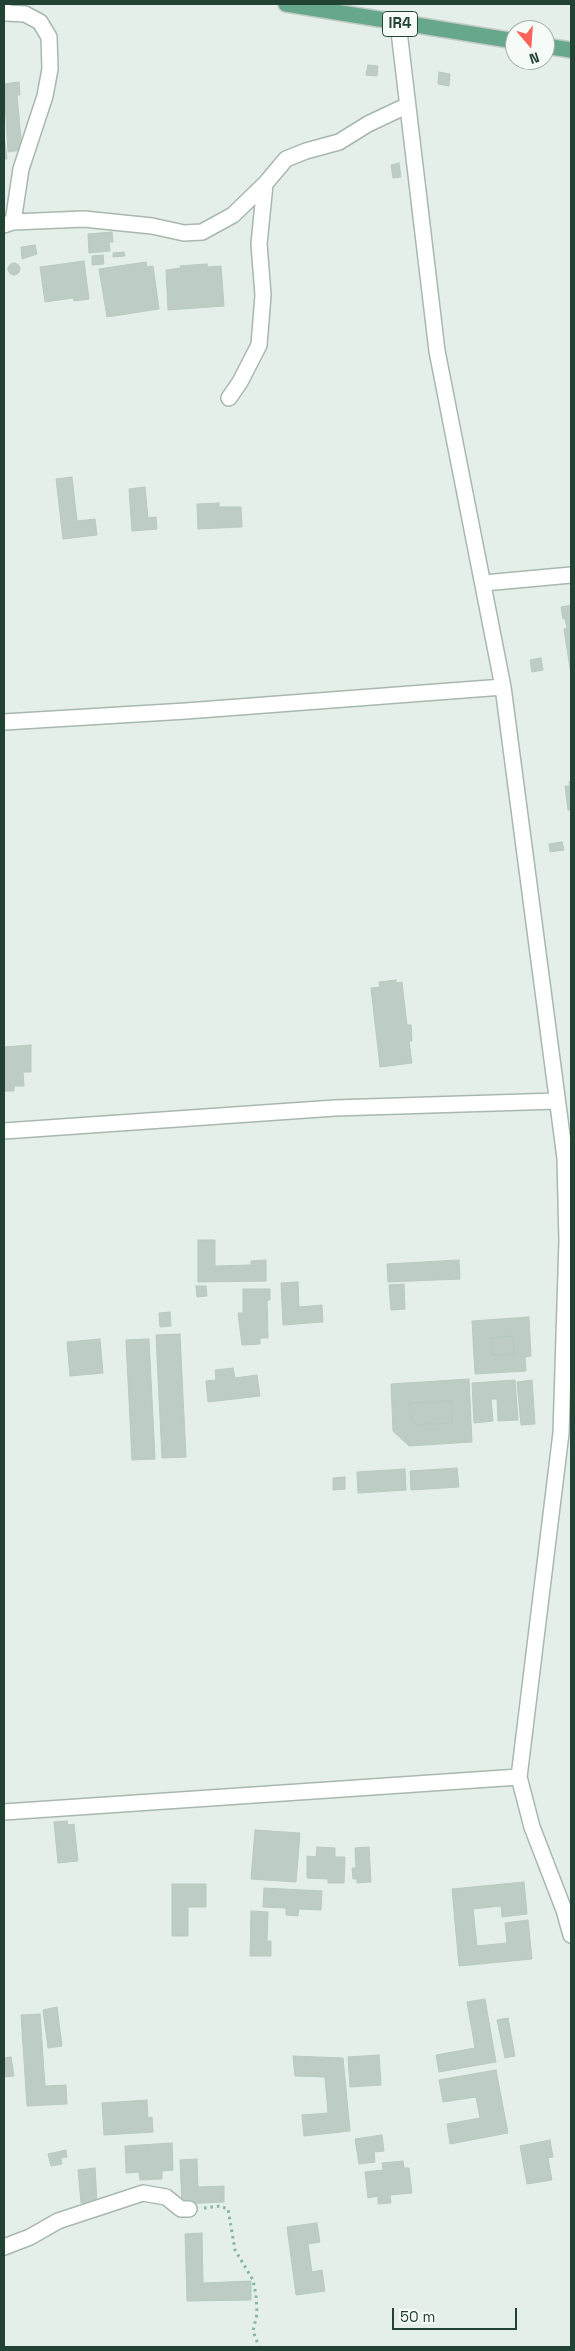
<!DOCTYPE html>
<style>
body{margin:0}
#map{position:relative;width:575px;height:2351px;overflow:hidden;background:#e5efe9;font-family:"Space Grotesk",sans-serif}
canvas{display:block}
.frame{position:absolute;inset:0;border:5px solid #224334;pointer-events:none}
.north{position:absolute;left:505px;top:20px;width:50px;height:50px;box-sizing:border-box;background:#f6fbf8;border:1px solid #a1b1aa;border-radius:50%;rotate:162deg;font-size:14px;font-weight:700;line-height:20px;text-align:center;color:#224334}
.north::after{content:'';display:block;margin:auto;width:18px;height:22px;background:#fb6358;clip-path:polygon(50% 0,100% 100%,50% 72%,0 100%)}
.scale{position:absolute;left:392px;top:2308px;width:125px;height:22px;box-sizing:border-box;border:2px solid #224334;border-top:0;padding-left:6px;font-size:15px;line-height:18px;white-space:nowrap;color:#224334;-webkit-text-stroke:4px #f6fbf8;paint-order:stroke}
</style>
<div id="map">
<canvas width="575" height="2351"></canvas>
<div class="frame"></div>
<div class="north">N</div>
<div class="scale">50 m</div>
</div>
<script>
const ctx = document.querySelector('canvas').getContext('2d');
ctx.lineJoin = 'round';
function fill(path, color) { ctx.fillStyle = color; ctx.fill(path, 'evenodd'); }
const poly = rows => new Path2D(rows.map(r => 'M' + r).join(''));
function trace(path, color, width, dash) { ctx.strokeStyle = color; ctx.lineWidth = width; ctx.lineCap = dash ? 'butt' : 'round'; ctx.setLineDash(dash || []); ctx.stroke(path); }
function drawText(font, color, halo, rows, align = 'center') {
  ctx.font = font + ' "Space Grotesk",sans-serif'; ctx.lineWidth = 5; ctx.setLineDash([]); ctx.textBaseline = 'middle'; ctx.strokeStyle = halo; ctx.fillStyle = color; for (const [text, x, y, turn = 0] of rows) {
    ctx.save(); ctx.translate(x, y); ctx.rotate((+turn || 0) * Math.PI / 180); ctx.textAlign = isNaN(turn) ? turn : align; if (halo) ctx.strokeText(text, 0, 0); ctx.fillText(text, 0, 0); ctx.restore();
  }
}
const building = poly([
 [368,65,378,66,377,76,366,75,368,65],
 [439,72,450,74,449,86,438,84,439,72],
 [19,82,20,95,17,95,22,150,8,152,4,84,19,82],
 [4,135,7,159,4,159,4,135],
 [399,163,401,177,393,178,391,165,399,163],
 [112,232,113,242,109,242,110,251,89,253,88,234,112,232],
 [35,245,37,254,22,259,21,247,35,245],
 [124,252,125,256,113,257,113,253,124,252],
 [103,255,104,264,92,265,92,256,103,255],
 [84,261,89,299,74,301,73,298,45,302,40,267,84,261],
 [146,262,147,267,153,266,159,309,107,317,99,269,146,262],
 '8 269a6 6 0 1 1 12 0a6 6 0 1 1-12 0Z',
 [207,264,207,267,221,266,224,306,168,310,166,270,181,268,180,266,207,264],
 [72,477,77,521,95,519,97,535,63,539,56,479,72,477],
 [145,487,148,518,156,517,157,529,132,531,129,489,145,487],
 [219,503,219,507,241,507,242,527,198,529,197,504,219,503],
 [571,605,571,618,563,619,561,607,571,605],
 [571,618,571,675,564,629,567,628,565,619,571,618],
 [541,658,543,670,532,672,530,660,541,658],
 [569,782,571,782,571,810,568,810,565,786,570,786,569,782],
 [562,842,564,850,550,852,549,844,562,842],
 [396,980,396,983,402,982,407,1025,411,1025,412,1041,409,1041,412,1063,380,1067,371,988,380,987,379,982,396,980],
 [31,1045,31,1072,23,1072,24,1086,14,1086,14,1091,4,1091,4,1047,31,1045],
 [198,1240,215,1240,215,1266,251,1265,251,1261,266,1260,266,1281,198,1282,198,1240],
 [459,1260,460,1279,388,1282,387,1264,459,1260],
 [298,1282,299,1307,322,1305,323,1322,283,1325,281,1283,298,1282],
 [404,1284,405,1309,391,1310,389,1285,404,1284],
 [196,1286,206,1286,207,1296,197,1297,196,1286],
 [243,1289,270,1289,270,1300,267,1300,268,1338,260,1338,260,1344,242,1345,238,1313,243,1313,243,1289],
 [170,1312,171,1326,160,1327,159,1313,170,1312],
 [529,1317,531,1356,525,1357,526,1371,475,1374,472,1321,529,1317],
 [513,1336,514,1354,492,1355,491,1338,513,1336],
 [180,1334,186,1457,162,1458,156,1335,180,1334],
 [513,1336,514,1354,492,1355,491,1338,513,1336],
 [100,1339,103,1373,70,1376,67,1342,100,1339],
 [149,1339,155,1459,132,1460,126,1340,149,1339],
 [233,1368,235,1378,257,1375,260,1396,208,1402,206,1381,216,1380,215,1370,233,1368],
 [469,1379,472,1442,409,1446,393,1431,391,1384,469,1379],
 [451,1401,452,1423,416,1425,411,1419,410,1403,451,1401],
 [515,1380,518,1420,498,1421,497,1399,491,1399,493,1421,474,1423,472,1383,515,1380],
 [532,1380,535,1424,521,1425,517,1382,532,1380],
 [451,1401,452,1423,416,1425,411,1419,410,1403,451,1401],
 [457,1468,459,1487,411,1490,410,1471,457,1468],
 [405,1469,406,1490,358,1493,357,1472,405,1469],
 [345,1477,345,1489,333,1490,333,1478,345,1477],
 [67,1821,68,1825,74,1824,78,1861,58,1863,54,1822,67,1821],
 [255,1830,300,1833,296,1882,251,1879,255,1830],
 [317,1847,335,1848,335,1857,345,1857,344,1883,328,1883,328,1879,307,1878,307,1856,316,1857,317,1847],
 [369,1847,371,1882,357,1883,357,1879,353,1879,352,1868,356,1868,355,1848,369,1847],
 [524,1882,527,1914,502,1917,501,1906,473,1909,477,1946,507,1943,505,1923,528,1920,532,1959,459,1966,452,1889,524,1882],
 [172,1884,206,1884,206,1907,188,1907,188,1936,172,1936,172,1884],
 [264,1888,322,1891,321,1910,299,1909,298,1916,286,1915,286,1908,263,1907,264,1888],
 [251,1911,268,1912,267,1941,271,1941,271,1956,250,1956,251,1911],
 [485,1999,496,2062,439,2072,436,2055,475,2048,467,2002,485,1999],
 [57,2007,62,2046,48,2048,43,2010,57,2007],
 [40,2014,45,2086,66,2085,67,2104,27,2106,21,2015,40,2014],
 [508,2018,515,2056,505,2058,497,2020,508,2018],
 [379,2055,381,2085,350,2087,348,2057,379,2055],
 [293,2056,343,2058,350,2131,304,2136,302,2115,328,2113,325,2077,295,2076,293,2056],
 [11,2057,14,2076,4,2077,4,2058,11,2057],
 [496,2070,508,2133,450,2144,447,2124,480,2118,476,2097,443,2102,439,2080,496,2070],
 [147,2100,148,2118,152,2117,153,2132,104,2135,102,2103,147,2100],
 [382,2135,384,2151,374,2152,375,2162,359,2164,355,2139,382,2135],
 [550,2140,553,2157,548,2158,552,2180,527,2184,520,2146,550,2140],
 [172,2143,173,2170,162,2171,162,2179,140,2180,139,2172,126,2173,125,2146,172,2143],
 [66,2150,67,2157,61,2158,62,2164,51,2166,48,2154,66,2150],
 [197,2159,198,2187,224,2186,224,2202,182,2204,180,2160,197,2159],
 [403,2161,404,2168,409,2168,412,2193,390,2195,391,2203,378,2204,378,2196,368,2198,365,2172,383,2170,382,2163,403,2161],
 [95,2168,97,2202,81,2203,78,2170,95,2168],
 [317,2223,320,2242,308,2244,312,2272,322,2270,325,2291,296,2295,287,2227,317,2223],
 [202,2233,203,2283,251,2281,251,2300,187,2301,185,2234,202,2233]
]);
const path = poly([
 [204,2208,220,2206,228,2209,235,2250,253,2280,256,2295,257,2314,253,2331,259,2347]
]);
const minor = poly([
 [4,9,6,13,25,14,40,22,49,37,50,69,45,96,21,169,13,222],
 [398,23,437,351,503,687,565,1158,567,1241,561,1433,519,1777,532,1827,564,1910,571,1935],
 [4,225,13,222,84,219,152,226,184,233,202,232,233,215,265,184,286,159,306,151,339,142,368,124,406,106],
 [229,398,240,382,259,345,263,295,259,244,265,184],
 [484,583,571,575],
 [4,722,186,711,503,687],
 [4,1131,335,1108,557,1101],
 [4,1812,519,1777],
 [4,2247,30,2237,58,2221,143,2193,166,2197,181,2209,189,2209]
]);
const primary = poly([
 [286,4,515,41],
 [545,46,571,50]
]);
const shields = [
 [400,24,35]
];
const shieldNames = [
 ["IR4",400,24]
];
fill(building, '#bdcdc4');
trace(building, '#b7cabf', 1);
trace(minor, '#a7b8af', 18);
trace(primary, '#c1cac6', 18);
trace(path, '#84b59d', 3, [2.5, 4]);
trace(minor, '#fff', 15);
trace(primary, '#67a78b', 15);
for (const [x, y, w] of shields) { const box = new Path2D(); box.roundRect(x - w / 2, y - 12.5, w, 25, 4); ctx.fillStyle = '#f6fbf8'; ctx.fill(box); trace(box, '#224334', 1); }
drawText('bold 15px', '#224334', null, shieldNames);
</script>
